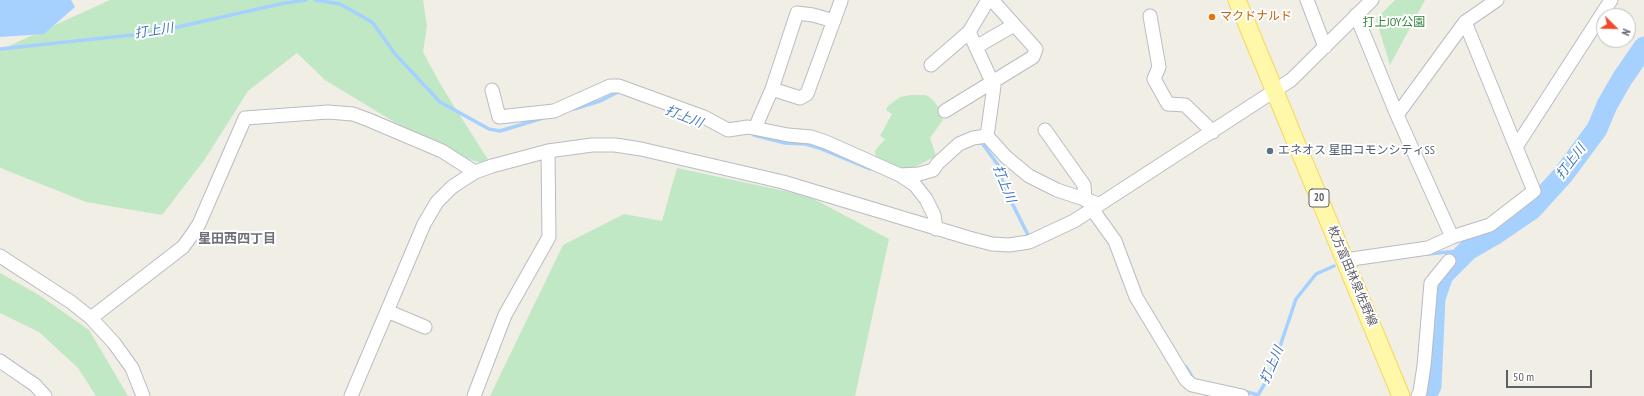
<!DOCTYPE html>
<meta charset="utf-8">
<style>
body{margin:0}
#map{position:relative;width:1644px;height:396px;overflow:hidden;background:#f0eee5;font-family:"PT Sans Narrow",sans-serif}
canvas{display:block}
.north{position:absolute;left:1596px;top:8px;width:40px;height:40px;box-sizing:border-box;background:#fff;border:1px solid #bebfc2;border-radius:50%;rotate:113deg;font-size:11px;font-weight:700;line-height:16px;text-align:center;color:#5d6066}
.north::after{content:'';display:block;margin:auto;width:14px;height:18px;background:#f04a2b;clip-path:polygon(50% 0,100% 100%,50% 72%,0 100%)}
.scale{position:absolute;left:1506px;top:370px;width:86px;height:18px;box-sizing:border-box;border:2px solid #5d6066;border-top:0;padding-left:5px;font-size:12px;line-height:14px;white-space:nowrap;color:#5d6066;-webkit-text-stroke:3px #fff;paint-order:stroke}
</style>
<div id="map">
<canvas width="1644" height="396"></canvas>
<div class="north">N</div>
<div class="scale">50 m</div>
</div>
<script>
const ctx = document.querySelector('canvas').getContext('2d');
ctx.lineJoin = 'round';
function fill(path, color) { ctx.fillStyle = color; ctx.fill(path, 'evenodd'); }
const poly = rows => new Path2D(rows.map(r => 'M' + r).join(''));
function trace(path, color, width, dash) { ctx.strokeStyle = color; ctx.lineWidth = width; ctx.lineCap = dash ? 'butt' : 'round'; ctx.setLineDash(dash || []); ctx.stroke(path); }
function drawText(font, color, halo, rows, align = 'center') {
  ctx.font = font + ' "PT Sans Narrow","Noto Sans JP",sans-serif'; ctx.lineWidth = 4; ctx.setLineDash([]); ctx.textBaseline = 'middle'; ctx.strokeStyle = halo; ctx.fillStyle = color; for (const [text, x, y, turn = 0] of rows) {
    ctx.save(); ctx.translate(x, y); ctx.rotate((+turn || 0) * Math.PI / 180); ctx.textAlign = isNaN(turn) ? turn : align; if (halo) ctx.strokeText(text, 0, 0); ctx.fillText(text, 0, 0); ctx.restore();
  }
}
const green = poly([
 [110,0,423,0,427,26,423,52,442,87,492,166,442,151,325,80,297,53,248,91,205,159,162,215,86,202,3,169,0,167,0,50],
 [1395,0,1425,0,1390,65,1376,19],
 [911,95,926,95,933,100,939,108,943,120,930,138,936,156,915,167,904,169,876,159,875,151,885,139,880,136,892,114,886,110,888,106,900,97],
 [677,168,808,196,889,239,855,396,490,396,563,245,624,214,662,221],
 [0,273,39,295,89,330,128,396,96,396,78,368,39,332,0,313]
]);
const water = poly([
 [0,0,71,0,75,7,44,34,0,37]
]);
const stream = poly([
 [315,0,340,4,372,22,396,55,440,102,489,129,500,131,543,118],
 [0,49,151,33,280,4,306,0],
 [574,109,600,101,618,92],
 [754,135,785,143,806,144,819,148,870,169],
 [978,143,982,143,998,165,1004,187,1029,237],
 [1428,254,1468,250],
 [1186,367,1194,380],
 [1243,391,1258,395,1271,373,1296,299,1316,274,1334,266]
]);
const river = poly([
 [1426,396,1431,386,1435,298,1443,275,1468,250,1494,235,1532,209,1563,175,1597,129,1607,105,1622,79,1644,47]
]);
const minor = poly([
 [988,0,969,32,994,86,987,136,1006,157,1029,176,1057,190,1099,204],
 [1307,0,1325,47],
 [1150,16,1159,67,1154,79,1168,104,1185,105,1213,132],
 [1465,22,1497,0],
 [976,47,1014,25],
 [931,65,969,32],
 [772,89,800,98,807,94,841,1],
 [492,90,499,117,554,111,610,86,619,86,704,117,728,130,748,127,788,135,811,137,826,142,900,175,919,174,933,170,938,163,959,144,973,138,987,136],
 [945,111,1033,57,1036,49,992,0],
 [1397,115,1465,22,1516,147],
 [755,128,772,89,797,13,813,15,834,21],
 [1045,130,1084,185,1085,200],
 [900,175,915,185,926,199,934,215,936,229],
 [1092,209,1115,241,1136,297,1186,380,1192,385,1242,396],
 [1452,237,1490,225,1534,191,1516,147,1611,0],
 [0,256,71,302,91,318,114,343,132,368,143,396],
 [1345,260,1428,248,1452,237,1397,115,1356,15],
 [387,311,425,327],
 [91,318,183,247,191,236,199,224,245,118,328,112,353,114,369,120,442,151,475,172],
 [0,361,35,385,45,396],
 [351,396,424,224,437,202,452,187,475,172,492,166,548,151,592,145,615,145,641,149,783,182,969,238,992,244,1009,245,1029,242,1074,221,1291,80,1372,0],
 [474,396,505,315,549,237,548,151],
 [1418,396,1420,392,1424,366,1431,283,1449,261]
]);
const major = poly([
 [1237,0,1401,396]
]);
const markers = [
 [1212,17,4,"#e8710a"],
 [1270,151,4,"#5c6f8a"]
];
const shields = [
 [1319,198,20]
];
const shieldNames = [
 ["20",1319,198]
];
const foodNames = [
 ["マクドナルド",1220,17]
];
const parkNames = [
 ["打上JOY公園",1394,23]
];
const serviceNames = [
 ["エネオス 星田コモンシティSS",1278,151]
];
const streetNames = [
 ["枚方富田林泉佐野線",1352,276,67]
];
const waterNames = [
 ["打上川",154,31,-9],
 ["打上川",684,117,21],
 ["打上川",1571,162,-53],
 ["打上川",1004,184,68],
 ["打上川",1272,365,-67]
];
const neighbourhoodNames = [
 ["星田西四丁目",237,239]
];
fill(green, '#c1e8c4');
fill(water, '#a6d1ff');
trace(stream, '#a6d1ff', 3.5);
trace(river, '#a6d1ff', 21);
trace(minor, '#babcc2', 15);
trace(major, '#f7d757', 19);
trace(minor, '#fff', 13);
trace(major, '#fff8ab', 17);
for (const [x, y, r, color] of markers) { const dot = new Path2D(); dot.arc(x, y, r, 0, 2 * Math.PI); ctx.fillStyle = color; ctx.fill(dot); trace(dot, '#fff', 1.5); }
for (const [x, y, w] of shields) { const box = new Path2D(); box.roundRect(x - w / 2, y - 9, w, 18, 3); ctx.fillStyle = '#fff'; ctx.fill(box); trace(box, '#5d6066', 1); }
drawText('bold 11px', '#5d6066', null, shieldNames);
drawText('12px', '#c56008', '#fff', foodNames, 'left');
drawText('12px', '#30823a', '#fff', parkNames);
drawText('12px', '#4e5e75', '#fff', serviceNames, 'left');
drawText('12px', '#5d6066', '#fff', streetNames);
drawText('italic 13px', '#4074bf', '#fff', waterNames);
drawText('bold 13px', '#6e7278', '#fff', neighbourhoodNames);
</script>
